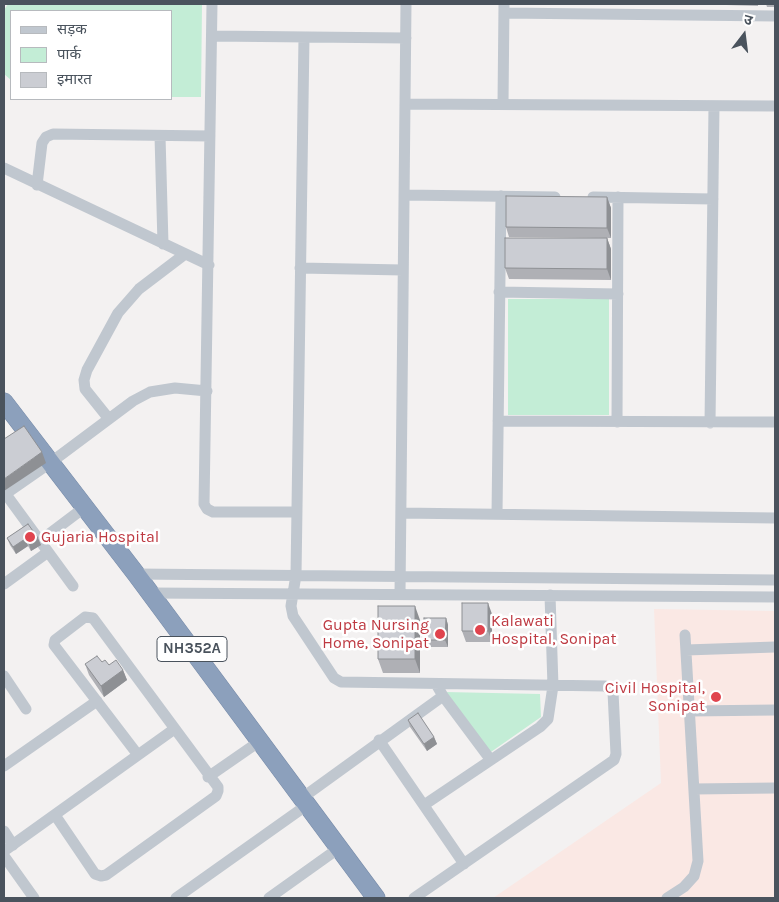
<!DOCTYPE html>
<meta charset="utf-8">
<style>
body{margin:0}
#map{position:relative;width:779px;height:902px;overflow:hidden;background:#f3f1f1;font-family:Karla,"Noto Sans Devanagari",sans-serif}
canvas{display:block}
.frame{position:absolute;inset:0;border:5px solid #4a535d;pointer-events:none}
.legend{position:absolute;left:10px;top:10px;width:162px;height:90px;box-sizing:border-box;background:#fff;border:1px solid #b7babe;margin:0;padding:6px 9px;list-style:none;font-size:15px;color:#4a535d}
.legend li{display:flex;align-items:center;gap:10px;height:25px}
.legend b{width:25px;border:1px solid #b7babe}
.north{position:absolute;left:719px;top:10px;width:50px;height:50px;-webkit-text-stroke:4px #fff;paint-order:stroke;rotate:15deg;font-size:14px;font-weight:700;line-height:20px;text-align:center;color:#4a535d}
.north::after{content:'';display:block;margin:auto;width:18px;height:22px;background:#4a535d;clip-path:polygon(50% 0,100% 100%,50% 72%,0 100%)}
</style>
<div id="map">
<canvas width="779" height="902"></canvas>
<div class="frame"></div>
<ul class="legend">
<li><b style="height:6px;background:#c0c7cf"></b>सड़क</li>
<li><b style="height:14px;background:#c3edd6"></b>पार्क</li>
<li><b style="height:14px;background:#cbcdd3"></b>इमारत</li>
</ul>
<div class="north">उ</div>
</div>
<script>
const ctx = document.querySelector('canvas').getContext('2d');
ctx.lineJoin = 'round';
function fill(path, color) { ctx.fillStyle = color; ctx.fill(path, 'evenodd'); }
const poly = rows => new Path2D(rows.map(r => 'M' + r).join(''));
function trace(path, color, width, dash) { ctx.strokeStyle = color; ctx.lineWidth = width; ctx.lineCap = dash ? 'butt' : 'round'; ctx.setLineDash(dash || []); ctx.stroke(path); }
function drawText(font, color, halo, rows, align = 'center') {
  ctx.font = font + ' Karla,sans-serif'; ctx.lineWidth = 5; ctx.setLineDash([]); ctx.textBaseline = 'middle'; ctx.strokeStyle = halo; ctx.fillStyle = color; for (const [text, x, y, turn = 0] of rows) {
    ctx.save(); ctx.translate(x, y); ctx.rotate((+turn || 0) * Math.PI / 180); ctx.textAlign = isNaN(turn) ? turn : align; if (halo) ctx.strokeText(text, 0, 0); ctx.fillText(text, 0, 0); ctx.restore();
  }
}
const medical = poly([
 [654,609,775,611,775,898,493,898,661,783]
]);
const green = poly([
 [8,4,202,4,201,97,171,97,171,11,11,11,11,80,4,74,4,10],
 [508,299,609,299,609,415,508,415],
 [445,692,540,694,541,717,488,754]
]);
const minor = poly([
 [212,4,204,504,207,509,213,512,297,512],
 [504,13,775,16],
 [212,36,406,38],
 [304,37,296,575,291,606,293,616,334,678,341,682,605,686,613,692,616,754,614,760,414,898],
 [405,104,775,106],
 [503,104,504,4],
 [160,136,163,244],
 [4,168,209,265],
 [37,185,42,143,46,137,53,134,210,136],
 [404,195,555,197],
 [593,197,713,199],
 [300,268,403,270],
 [499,292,618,294],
 [109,419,85,389,84,380,87,370,118,313,139,289,185,254],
 [498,421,775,422],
 [617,422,618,197],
 [710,423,714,106],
 [5,493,73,586],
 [4,495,50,463,133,401,150,392,175,388,207,391],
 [401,513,775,518],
 [497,514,501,196],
 [40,541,85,507],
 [136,574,775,580],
 [4,584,48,552],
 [150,593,775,597],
 [400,594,406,4],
 [686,650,775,647],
 [4,676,26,709],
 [443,696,490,759],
 [690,711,775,710],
 [379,740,464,864],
 [4,766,97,701],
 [208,777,260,741],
 [694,789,775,788],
 [302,798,443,696,436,684],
 [424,805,540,727,548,719,553,686,550,595],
 [55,815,95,874,101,876,106,875,216,796,218,791,218,787,93,618,85,617,55,640,54,645,138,755],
 [4,831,13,845],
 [4,851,173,730],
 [4,856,34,898],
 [176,898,307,805],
 [269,898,339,848],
 [667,898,684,887,694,876,698,861,685,635]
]);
const highway = poly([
 [4,402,136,574,376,898]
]);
const wall = poly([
 [726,4,758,4,758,6,726,5],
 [766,4,775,4,775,7,767,7],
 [607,197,611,208,611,238,509,237,506,227],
 [607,238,611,249,611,280,509,279,505,268],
 [28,524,41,545,31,551,28,546,16,554,10,545,7,538],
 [492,614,492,642,466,642,462,631],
 [446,618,448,625,448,647,427,647,424,640],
 [420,620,420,673,383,673,378,659],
 [102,662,123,670,127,680,104,697,89,675,85,664],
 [408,720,434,737,437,744,427,751,410,727]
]);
const shadedWall = poly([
 [607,197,611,208,611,238,607,228],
 [607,238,611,249,611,280,607,269],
 [42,452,46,463,4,491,4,479],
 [38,538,41,545,31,551,29,544],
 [25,539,28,546,16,554,13,547],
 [488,603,492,614,492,642,488,631],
 [415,606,420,620,420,673,415,659],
 [446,618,448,625,448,647,445,640],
 [123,670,127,680,104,697,101,686],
 [434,737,437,744,427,751,424,744]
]);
const building = poly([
 [506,196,607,197,607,228,506,227,506,196],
 [505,238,607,238,607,269,505,268,505,238],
 [24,426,42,452,4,479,4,439,24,426],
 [28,524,38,538,29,544,25,539,13,547,7,538,28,524],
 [462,603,488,603,488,631,462,631,462,603],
 [378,606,415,606,415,659,378,659,378,606],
 [424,618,446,618,445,640,424,640,424,618],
 [97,656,102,662,105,660,109,665,116,660,123,670,101,686,85,664,97,656],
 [418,713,434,737,424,744,408,720,418,713]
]);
const markers = [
 [30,537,6,"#e0444e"],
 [480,630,6,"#e0444e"],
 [440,634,6,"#e0444e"],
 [716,697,6,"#e0444e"]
];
const shields = [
 [192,649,70]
];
const shieldNames = [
 ["NH352A",192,649]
];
const healthNames = [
 ["Gujaria Hospital",41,537],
 ["Kalawati",491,621],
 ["Hospital, Sonipat",491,639],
 ["Gupta Nursing",429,625,"right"],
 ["Home, Sonipat",429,643,"right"],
 ["Civil Hospital,",705,688,"right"],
 ["Sonipat",705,706,"right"]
];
fill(medical, '#fae8e4');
fill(green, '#c3edd6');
trace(highway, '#778ba8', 19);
trace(minor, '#c0c7cf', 11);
trace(highway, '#8ca0bc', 18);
fill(wall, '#afb0b5');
fill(shadedWall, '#8e9094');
fill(building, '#cbcdd3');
trace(building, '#8e9094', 1);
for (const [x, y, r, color] of markers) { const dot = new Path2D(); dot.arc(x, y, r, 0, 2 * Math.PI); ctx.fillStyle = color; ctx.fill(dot); trace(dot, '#fff', 2); }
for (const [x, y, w] of shields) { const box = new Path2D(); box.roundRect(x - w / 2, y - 12.5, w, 25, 4); ctx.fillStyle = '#fff'; ctx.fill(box); trace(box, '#4a535d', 1); }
drawText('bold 15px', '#4a535d', null, shieldNames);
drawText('16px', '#be3a42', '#fff', healthNames, 'left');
</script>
